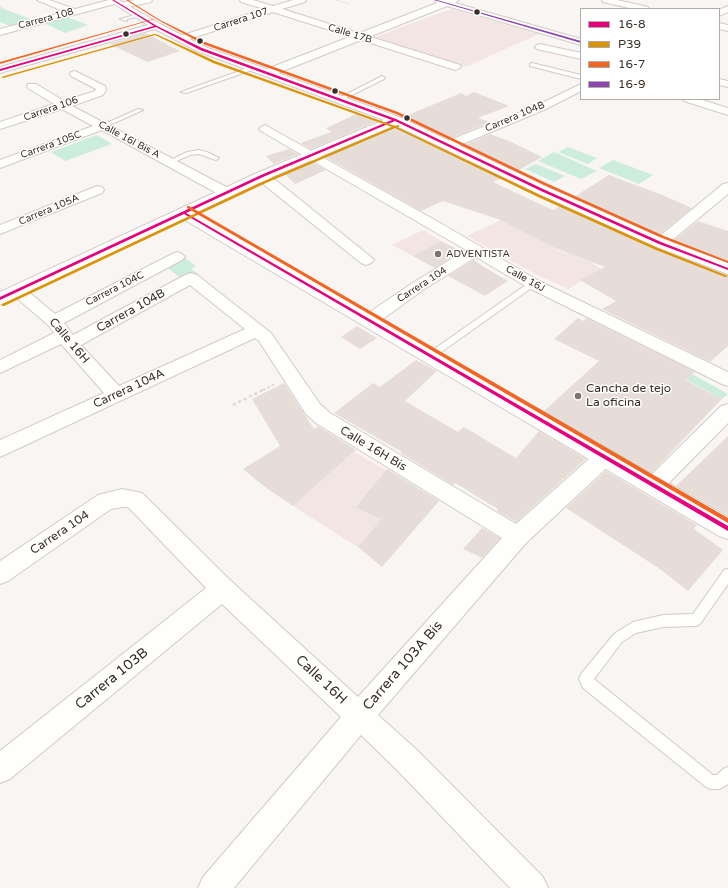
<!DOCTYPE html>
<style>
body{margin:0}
#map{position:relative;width:728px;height:888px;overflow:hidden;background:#f8f5f3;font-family:"Varela Round",sans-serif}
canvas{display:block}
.legend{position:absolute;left:580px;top:8px;width:140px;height:92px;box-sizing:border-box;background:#fff;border:1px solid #b0aca8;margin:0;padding:5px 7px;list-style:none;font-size:12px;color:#3a2f26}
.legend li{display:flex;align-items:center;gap:8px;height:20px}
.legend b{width:20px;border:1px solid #b0aca8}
</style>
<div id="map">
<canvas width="728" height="888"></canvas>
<ul class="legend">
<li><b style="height:5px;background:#e5007d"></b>16-8</li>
<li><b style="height:5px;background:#db9406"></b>P39</li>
<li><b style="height:5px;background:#f26522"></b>16-7</li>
<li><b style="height:5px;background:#8e44ad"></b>16-9</li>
</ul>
</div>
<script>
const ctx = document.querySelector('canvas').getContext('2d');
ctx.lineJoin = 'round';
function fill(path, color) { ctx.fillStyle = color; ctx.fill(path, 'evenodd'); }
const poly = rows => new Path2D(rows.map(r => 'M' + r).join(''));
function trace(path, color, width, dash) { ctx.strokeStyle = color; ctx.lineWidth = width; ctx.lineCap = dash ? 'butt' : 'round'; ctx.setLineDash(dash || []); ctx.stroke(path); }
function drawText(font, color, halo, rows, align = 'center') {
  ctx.font = font + ' "Varela Round",sans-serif'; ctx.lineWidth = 3; ctx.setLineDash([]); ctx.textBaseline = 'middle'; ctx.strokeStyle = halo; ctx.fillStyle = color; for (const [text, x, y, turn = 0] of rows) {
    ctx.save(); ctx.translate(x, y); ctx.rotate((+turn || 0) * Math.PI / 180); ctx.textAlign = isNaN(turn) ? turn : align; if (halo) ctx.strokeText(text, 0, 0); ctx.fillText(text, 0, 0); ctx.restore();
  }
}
const industrial = poly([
 [451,9,539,34,465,67,372,38],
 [501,220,566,254,568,253,591,262,601,269,568,289,533,273,467,236],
 [423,230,441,241,413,256,392,245],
 [354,452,386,470,355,506,381,519,358,547,293,506]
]);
const green = poly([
 [0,8,34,20,10,26,0,22],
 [67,17,88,25,65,33,44,23],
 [97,135,112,144,65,161,51,152],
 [568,147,597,158,588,164,558,152],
 [554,152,597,171,581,179,538,161],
 [613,160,653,175,639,184,599,168],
 [536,164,565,176,554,182,525,169],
 [181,255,196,266,191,269,198,274,185,281,163,265],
 [672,363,728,394,722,399,666,369]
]);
const building = poly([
 [145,33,180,51,148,62,109,44],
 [474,92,509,106,478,118,490,122,449,139,403,117,461,93,466,96],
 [359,113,377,121,311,149,301,143,331,132,326,128],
 [395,127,502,178,493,182,546,207,554,210,561,205,653,247,728,275,728,346,710,362,602,309,616,301,580,280,605,267,555,248,498,219,443,201,421,211,324,156],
 [490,134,509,141,542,157,517,171,463,146],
 [289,149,298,154,274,164,266,156],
 [311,162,326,170,295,184,284,173],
 [609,175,662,195,692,208,659,235,574,197],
 [698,221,728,231,728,261,673,241],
 [441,241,461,251,435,268,413,256],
 [474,260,484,267,508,281,485,296,448,276],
 [578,318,583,321,586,318,695,372,685,380,722,399,652,472,544,411,599,361,554,339],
 [357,326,377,338,360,349,341,337],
 [416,360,437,371,405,401,458,432,464,427,516,458,539,431,586,459,516,522,497,511,498,509,455,483,453,485,401,453,402,452,334,413,373,383,380,387],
 [284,383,314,429,318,426,356,450,293,506,265,487,243,469,280,446,252,399],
 [728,436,728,515,676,486],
 [387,469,439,501,382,567,358,547,381,519,355,507],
 [606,471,697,525,694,529,723,550,688,591,660,569,566,508],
 [482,528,500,538,482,558,463,549]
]);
const pathFar2 = poly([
 [336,0,350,4],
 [0,7,16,14]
]);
const pathFar1 = poly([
 [263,390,275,384]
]);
const path = poly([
 [233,405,265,389]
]);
const lane = poly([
 [139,14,141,16,127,19,127,21,120,19,139,14],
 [532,63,581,75,581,79,530,66,530,64,532,63],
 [253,66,256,68,255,69,186,93,181,92,253,66],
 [382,76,385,78,384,79,342,100,337,99,382,76],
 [138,109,143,110,105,127,100,126,138,109],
 [199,150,207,152,219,158,216,160,199,154,190,155,172,163,167,162,187,152,199,150],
 [530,282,533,282,537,284,433,358,427,358,426,356,427,354,530,282],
 [728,569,728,584,700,624,696,626,663,627,636,633,622,642,594,679,713,775,717,775,723,769,728,767,728,784,720,789,711,789,706,787,583,688,579,679,581,674,614,634,633,622,663,615,693,614,724,570,728,569]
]);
const street = poly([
 [37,0,49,0,75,9,109,0,119,1,118,3,0,35,0,29,65,12,37,0],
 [135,0,152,0,151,2,122,8,118,5,119,3,135,0],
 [240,0,253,0,273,6,293,0,306,0,305,2,282,9,460,65,461,67,456,70,452,69,273,12,183,41,180,42,175,39,177,37,264,9,241,2,240,0],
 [602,0,617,0,648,7,649,9,634,9,603,2,602,0],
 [728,6,728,12,719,16,719,10,728,6],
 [719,23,728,25,728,31,719,29,719,23],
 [540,44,581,53,581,59,537,49,535,47,537,45,540,44],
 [75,71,105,86,106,90,103,95,72,106,232,190,234,193,232,196,222,196,102,130,0,168,0,160,93,126,62,109,0,129,0,122,54,104,28,88,27,86,28,84,36,84,64,101,95,91,96,89,71,76,70,74,71,72,75,71],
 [581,84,581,91,546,109,453,148,449,149,445,148,443,145,445,142,538,105,581,84],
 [683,99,699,99,728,108,728,115,684,101,683,99],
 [265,125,442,224,539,281,728,372,728,386,722,384,527,287,476,257,423,290,376,324,370,325,364,324,362,320,364,316,411,284,466,250,261,131,259,129,261,127,265,125],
 [262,172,267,173,371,257,374,260,371,263,366,265,361,263,257,179,256,176,257,173,262,172],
 [728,183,728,194,665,246,660,247,655,246,653,243,655,240,723,184,728,183],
 [97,186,102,187,104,190,102,193,0,234,0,225,97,186],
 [177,252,182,254,185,257,182,260,64,323,73,335,185,275,191,273,197,275,271,333,320,404,330,413,516,524,598,451,605,449,612,451,615,457,612,463,526,543,378,715,418,751,543,877,548,888,510,888,398,771,361,735,234,888,198,888,203,877,341,717,222,604,10,779,0,783,0,751,206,588,128,507,122,507,111,509,8,581,0,584,0,561,98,495,122,489,142,493,231,581,358,697,502,538,316,423,306,414,259,341,255,338,0,457,0,440,104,393,61,344,0,373,0,360,54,333,48,325,12,294,10,291,12,288,18,286,24,288,55,314,172,254,177,252],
 [190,285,245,329,119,386,81,345,190,285],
 [728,404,728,423,661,491,654,493,647,491,643,485,647,479,721,406,728,404]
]);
const secondary = poly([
 [108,0,119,0,160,24,205,47,267,69,437,3,435,0,459,0,455,3,581,39,581,45,447,6,278,73,399,117,547,187,666,240,728,263,728,274,654,246,537,193,395,125,267,179,195,213,728,517,728,539,719,536,183,219,6,303,0,304,0,292,257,173,384,120,197,51,155,29,0,73,0,67,148,25,108,0],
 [719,79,728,81,728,87,719,85,719,79]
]);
const bus1 = poly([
 [112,0,114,0,157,26,202,48,396,119,543,189,661,242,728,268,728,270,659,244,541,191,395,121,263,177,186,213,728,526,728,531,184,214,0,300,0,297,261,175,392,120,200,50,156,27,0,71,0,69,154,26,112,0]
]);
const bus2 = poly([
 [154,34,156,34,215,61,395,126,399,125,399,127,397,127,540,195,658,248,728,276,726,277,725,277,656,250,538,197,395,128,266,183,4,306,2,306,2,304,264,181,392,127,213,63,155,35,3,78,1,77,154,34]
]);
const bus3 = poly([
 [126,0,128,0,160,20,205,42,398,112,546,183,664,236,728,261,728,263,662,238,544,185,396,114,203,44,158,20,126,0],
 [153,19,155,19,0,64,0,62,153,19],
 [187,206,189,206,728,518,728,523,187,208,187,206]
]);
const bus4 = poly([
 [434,0,437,0,581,41,581,43,434,0]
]);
const markers = [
 [477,12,3.5,"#3a2f26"],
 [126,34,3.5,"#3a2f26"],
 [200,41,3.5,"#3a2f26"],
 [335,91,3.5,"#3a2f26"],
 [407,118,3.5,"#3a2f26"],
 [438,254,4,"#7c746e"],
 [578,396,4,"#7c746e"]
];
const farStreetnames = [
 ["Carrera 108",46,19,-15],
 ["Carrera 107",241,20,-18],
 ["Calle 17B",350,34,17],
 ["Carrera 106",51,109,-19],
 ["Carrera 104B",515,117,-23],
 ["Calle 16I Bis A",129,140,28],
 ["Carrera 105C",51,145,-20],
 ["Carrera 105A",49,210,-23],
 ["Calle 16J",525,279,29],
 ["Carrera 104",422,285,-33],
 ["Carrera 104C",115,289,-27]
];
const farPoinames = [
 ["ADVENTISTA",446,254]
];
const streetNames = [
 ["Carrera 104B",131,311,-29],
 ["Calle 16H",69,341,50],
 ["Carrera 104A",129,389,-25],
 ["Calle 16H Bis",373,449,31],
 ["Carrera 104",60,533,-34]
];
const poiNames = [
 ["Cancha de tejo",586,389],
 ["La oficina",586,403]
];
const nearStreetnames = [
 ["Carrera 103A Bis",403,666,-49],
 ["Carrera 103B",112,679,-39],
 ["Calle 16H",321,680,43]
];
fill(industrial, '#f2e5e4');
fill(green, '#cceddc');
fill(building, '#e6ddd8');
trace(lane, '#d2cbc6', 2);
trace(street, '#d2cbc6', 2);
trace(secondary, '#d2cbc6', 2);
trace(pathFar2, '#dbd9d8', 1, [1.5, 1.5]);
trace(pathFar1, '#dbd9d8', 2, [2.5, 2.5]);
trace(path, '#dbd9d8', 2.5, [3, 3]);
fill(lane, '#fefefd');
fill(street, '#fefefd');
fill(secondary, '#fefefd');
fill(bus1, '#e5007d');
fill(bus2, '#db9406');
fill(bus3, '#f26522');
fill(bus4, '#8e44ad');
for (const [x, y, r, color] of markers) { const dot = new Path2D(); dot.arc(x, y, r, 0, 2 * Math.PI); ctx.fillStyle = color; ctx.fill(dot); trace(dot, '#fff', 1.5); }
drawText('10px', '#3a2f26', '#fff', farStreetnames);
drawText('10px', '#3a2f26', '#fff', farPoinames, 'left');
drawText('12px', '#3a2f26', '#fff', streetNames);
drawText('12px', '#3a2f26', '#fff', poiNames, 'left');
drawText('14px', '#3a2f26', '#fff', nearStreetnames);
</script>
